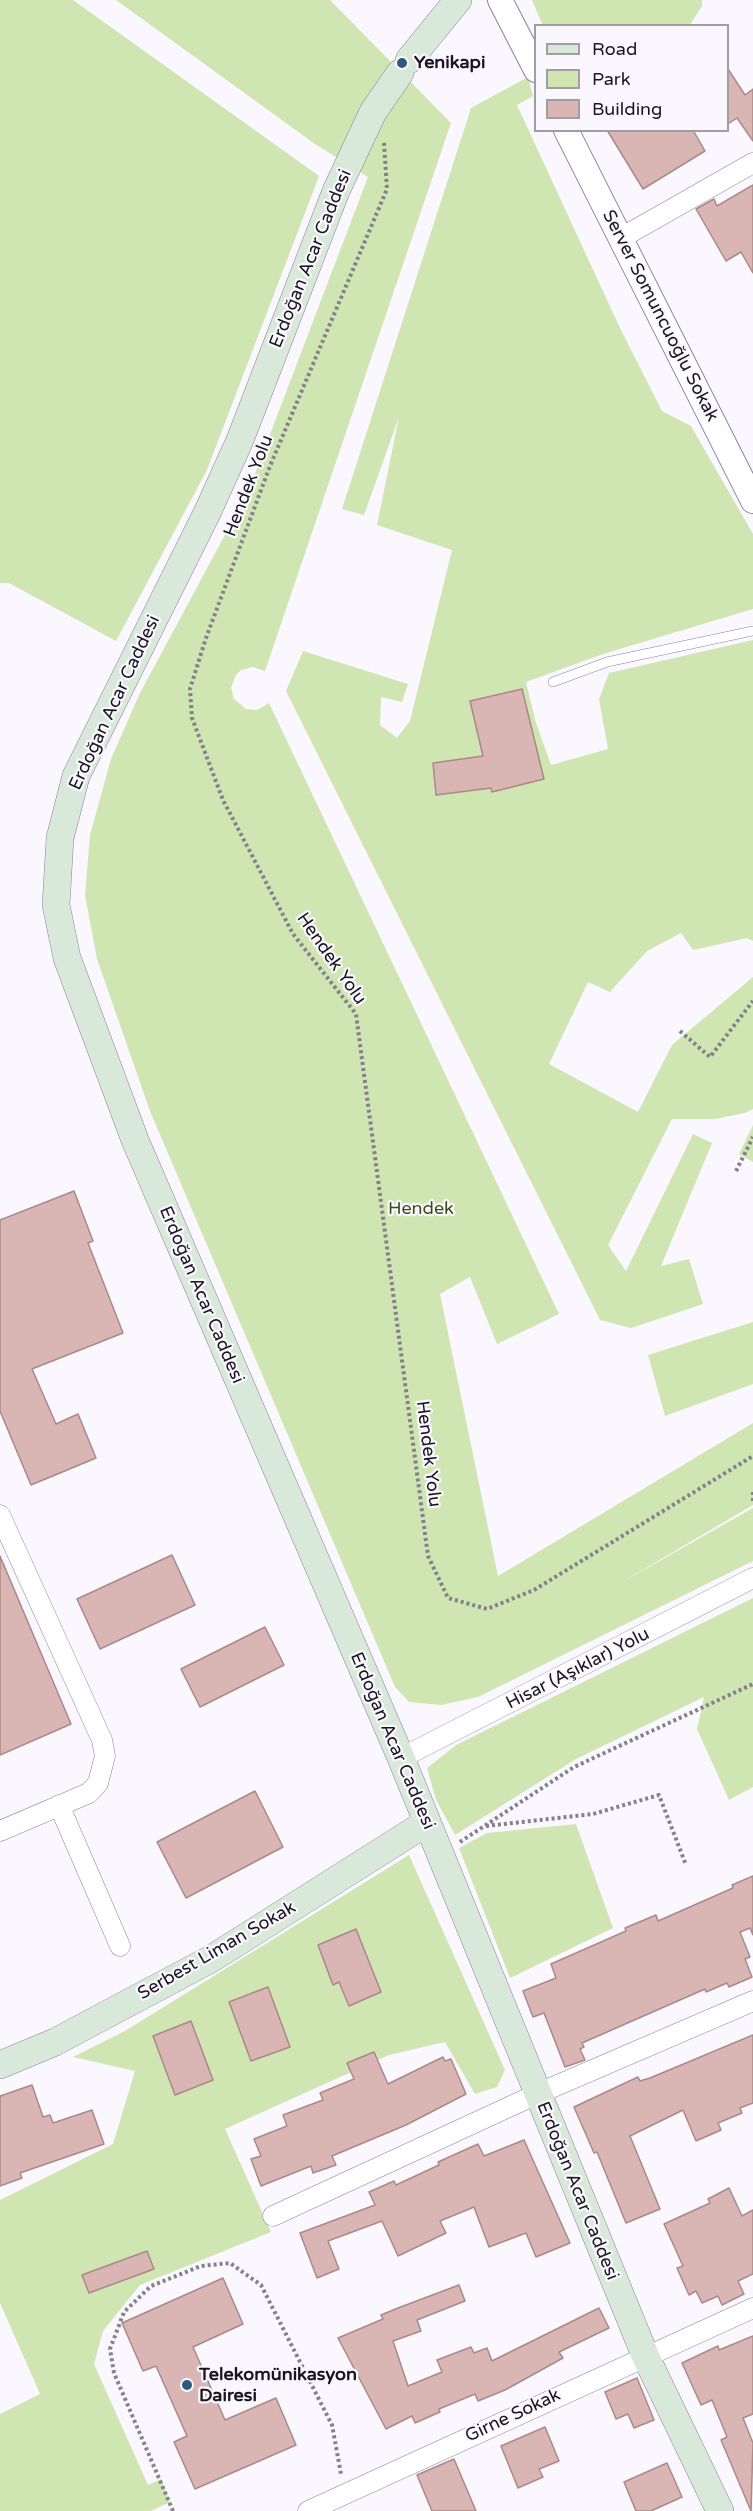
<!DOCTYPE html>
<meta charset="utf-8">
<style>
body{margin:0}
#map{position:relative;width:753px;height:2511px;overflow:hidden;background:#faf8fe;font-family:"Varela Round",sans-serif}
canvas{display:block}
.legend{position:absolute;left:534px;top:24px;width:195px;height:108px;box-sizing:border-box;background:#faf8fe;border:2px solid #a09da5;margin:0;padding:8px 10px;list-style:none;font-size:18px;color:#181520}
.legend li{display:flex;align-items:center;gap:12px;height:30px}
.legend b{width:30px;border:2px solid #a09da5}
</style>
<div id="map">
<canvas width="753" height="2511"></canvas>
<ul class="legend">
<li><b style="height:8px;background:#d8e9d9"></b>Road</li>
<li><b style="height:16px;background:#cfe5b2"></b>Park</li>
<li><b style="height:16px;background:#d9b5b4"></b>Building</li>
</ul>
</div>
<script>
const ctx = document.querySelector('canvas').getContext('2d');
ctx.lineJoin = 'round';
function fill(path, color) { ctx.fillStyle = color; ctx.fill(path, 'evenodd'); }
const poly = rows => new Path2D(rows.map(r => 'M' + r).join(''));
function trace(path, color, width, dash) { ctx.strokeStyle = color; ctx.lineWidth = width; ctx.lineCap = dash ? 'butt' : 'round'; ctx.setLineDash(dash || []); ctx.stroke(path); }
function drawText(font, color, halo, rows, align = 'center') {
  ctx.font = font + ' "Varela Round",sans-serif'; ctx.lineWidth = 4.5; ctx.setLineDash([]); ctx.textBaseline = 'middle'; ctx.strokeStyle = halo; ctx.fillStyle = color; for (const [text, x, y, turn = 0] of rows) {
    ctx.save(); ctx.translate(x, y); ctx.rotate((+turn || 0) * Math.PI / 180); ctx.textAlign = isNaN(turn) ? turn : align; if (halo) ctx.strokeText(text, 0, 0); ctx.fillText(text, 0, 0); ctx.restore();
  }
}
const green = poly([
 [0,0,73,0,319,176,207,470,116,641,9,583,0,583],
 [116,0,330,0,451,123,265,671,253,667,241,670,236,675,231,688,234,699,246,709,257,710,269,703,559,1314,497,1344,470,1277,440,1294,498,1576,753,1423,753,1505,617,1585,753,1508,753,1561,478,1697,441,1705,409,1702,395,1687,150,1111,97,959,85,895,90,835,111,759,140,693,248,492,368,177,315,144],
 [532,0,702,0,702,6,690,25,543,26],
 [528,77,533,96,517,105,620,328,662,411,691,426,753,534,753,609,603,654,526,682,536,723,551,765,608,749,599,699,609,673,753,640,753,941,747,938,693,950,681,933,647,951,610,992,588,982,549,1064,638,1112,672,1045,753,977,753,1109,745,1113,715,1119,672,1119,608,1245,626,1271,693,1134,712,1143,661,1266,689,1259,703,1304,631,1328,600,1320,286,691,303,651,408,684,402,702,381,697,380,725,397,738,410,721,452,550,377,525,399,417,364,515,342,509,471,108],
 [753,1125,753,1162,739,1154],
 [753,1322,753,1384,665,1416,648,1355],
 [753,1598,753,1787,729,1800,697,1729,704,1697,576,1759,455,1835,436,1800,427,1768,456,1745],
 [576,1824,613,1928,510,1978,459,1848,487,1833],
 [409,1855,505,2070,497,2087,475,2094,445,2042,389,2055,225,2129,271,2232,140,2285,103,2331,94,2364,148,2485,161,2479,170,2502,151,2511,0,2511,0,2414,40,2394,0,2303,0,2200,113,2144,135,2071,73,2057,125,2031]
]);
const building = poly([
 [728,69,745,95,753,89,753,141,737,118,728,124,728,69],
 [607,130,693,130,705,151,643,189,607,130],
 [753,185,753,273,741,252,726,261,696,209,714,199,717,206,753,185],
 [522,689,544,779,492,792,491,788,436,795,433,763,483,756,470,701,522,689],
 [74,1191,93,1241,88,1243,123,1333,32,1369,56,1424,78,1414,96,1458,31,1485,0,1411,0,1220,74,1191],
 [172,1555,195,1605,100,1649,77,1599,172,1555],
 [0,1556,71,1724,0,1755,0,1556],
 [265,1627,284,1665,200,1707,181,1669,265,1627],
 [255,1791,283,1847,186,1898,157,1842,255,1791],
 [753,1876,753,1935,750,1928,740,1932,750,1957,745,1959,752,1977,729,1987,727,1983,706,1992,705,1989,582,2043,584,2047,580,2049,585,2060,565,2067,544,2013,533,2017,523,1991,556,1978,551,1964,626,1931,625,1928,656,1915,658,1921,733,1888,732,1885,753,1876],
 [356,1929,381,1992,349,2006,339,1982,333,1985,318,1945,356,1929],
 [268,1987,290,2047,251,2061,229,2002,268,1987],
 [191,2021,213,2080,175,2095,153,2036,191,2021],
 [753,2035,753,2103,740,2108,742,2113,718,2123,721,2130,696,2141,683,2110,630,2136,660,2209,626,2223,597,2152,594,2153,574,2107,638,2077,640,2081,650,2078,753,2035],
 [374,2052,388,2084,443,2057,445,2061,451,2059,466,2094,406,2125,332,2156,336,2165,313,2173,311,2166,261,2186,251,2159,261,2156,254,2139,287,2126,283,2115,323,2100,320,2093,354,2079,347,2063,374,2052],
 [32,2085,43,2117,50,2115,53,2123,92,2110,104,2144,20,2173,22,2178,0,2186,0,2096,32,2085],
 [524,2140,570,2243,536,2257,526,2233,489,2247,474,2207,440,2221,446,2233,398,2256,382,2221,328,2241,339,2269,317,2278,300,2233,375,2205,369,2192,394,2181,396,2185,439,2165,438,2162,478,2144,484,2156,524,2140],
 [729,2188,742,2216,753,2210,753,2274,738,2281,744,2294,722,2305,718,2296,702,2303,696,2291,689,2295,677,2268,683,2266,664,2224,710,2203,708,2199,729,2188],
 [147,2251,154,2269,89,2293,82,2275,147,2251],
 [223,2278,243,2324,193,2347,225,2420,276,2398,296,2445,195,2489,174,2442,187,2436,156,2366,143,2371,122,2323,223,2278],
 [459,2285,465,2301,417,2320,421,2331,393,2341,408,2386,442,2372,437,2360,471,2347,474,2353,487,2348,492,2361,599,2308,609,2328,559,2352,563,2358,505,2390,478,2401,475,2394,439,2409,440,2412,415,2423,412,2416,386,2429,338,2338,383,2319,381,2315,398,2308,459,2285],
 [753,2336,753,2414,743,2418,753,2443,751,2511,721,2440,727,2437,712,2400,701,2405,682,2363,718,2346,719,2350,753,2336],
 [637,2378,654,2420,634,2428,628,2414,616,2419,605,2392,637,2378],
 [545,2427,559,2461,539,2469,543,2477,518,2488,501,2446,545,2427],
 [454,2459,476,2511,432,2511,417,2475,454,2459],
 [667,2463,682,2497,651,2511,636,2511,624,2482,667,2463]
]);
const path = poly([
 [384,143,387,189,270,466,206,638,190,689,192,718,223,800,293,934,356,1014,428,1556,448,1598,487,1609,534,1590,753,1456],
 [680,1031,710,1057,753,1001],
 [736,1171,753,1137],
 [753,1492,753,1502],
 [486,1826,593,1814,659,1795,686,1865],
 [460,1842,574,1767,753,1684],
 [173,2511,114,2373,110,2349,124,2312,151,2286,201,2266,230,2263,261,2285,332,2425,341,2474]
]);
const service = poly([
 [553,682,607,662,753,631]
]);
const minor = poly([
 [621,238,753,163],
 [0,1515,102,1740,105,1756,98,1783,89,1793,0,1831],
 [401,1758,753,1578],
 [59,1805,120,1946],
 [273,2216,537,2094,753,2001],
 [308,2511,753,2308]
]);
const tertiary = poly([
 [500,0,536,70],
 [566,130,753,501]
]);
const secondary = poly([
 [409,60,458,0],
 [400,73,373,112,336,191,240,440,208,511,76,776,60,838,56,905,67,958,135,1140,401,1758,645,2355,720,2511],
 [0,2065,55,2042,211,1959,426,1823]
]);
const markers = [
 [402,63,6,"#2d5b7a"],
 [187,2385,6,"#2d5b7a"]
];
const poiNames = [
 ["Yenikapi",414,63],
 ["Telekomünikasyon",199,2375],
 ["Dairesi",199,2396]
];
const streetNames = [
 ["Erdoğan Acar Caddesi",311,259,-68],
 ["Server Somuncuoğlu Sokak",660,316,63],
 ["Hendek Yolu",249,486,-69],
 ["Erdoğan Acar Caddesi",115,703,-65],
 ["Hendek Yolu",331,959,55],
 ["Erdoğan Acar Caddesi",201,1295,67],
 ["Hendek Yolu",428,1454,83],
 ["Hisar (Aşıklar) Yolu",578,1669,-27],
 ["Erdoğan Acar Caddesi",392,1741,67],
 ["Serbest Liman Sokak",217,1951,-30],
 ["Erdoğan Acar Caddesi",577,2191,68],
 ["Girne Sokak",513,2416,-25]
];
const parkNames = [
 ["Hendek",421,1209]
];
fill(green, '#cfe5b2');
fill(building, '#d9b5b4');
trace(building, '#aa8987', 1.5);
trace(service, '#89829d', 10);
trace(minor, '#89829d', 21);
trace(tertiary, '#89829d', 26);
trace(secondary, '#89829d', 28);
trace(path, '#84818a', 4, [3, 3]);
trace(service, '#fff', 9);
trace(minor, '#fff', 20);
trace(tertiary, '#fff', 24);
trace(secondary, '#d8e9d9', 27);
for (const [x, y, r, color] of markers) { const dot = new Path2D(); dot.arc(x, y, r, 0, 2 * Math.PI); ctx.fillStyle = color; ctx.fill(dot); trace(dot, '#faf8fe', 2); }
drawText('bold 18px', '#181520', '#faf8fe', poiNames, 'left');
drawText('18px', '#181520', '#faf8fe', streetNames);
drawText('18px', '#384c16', '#faf8fe', parkNames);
</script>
